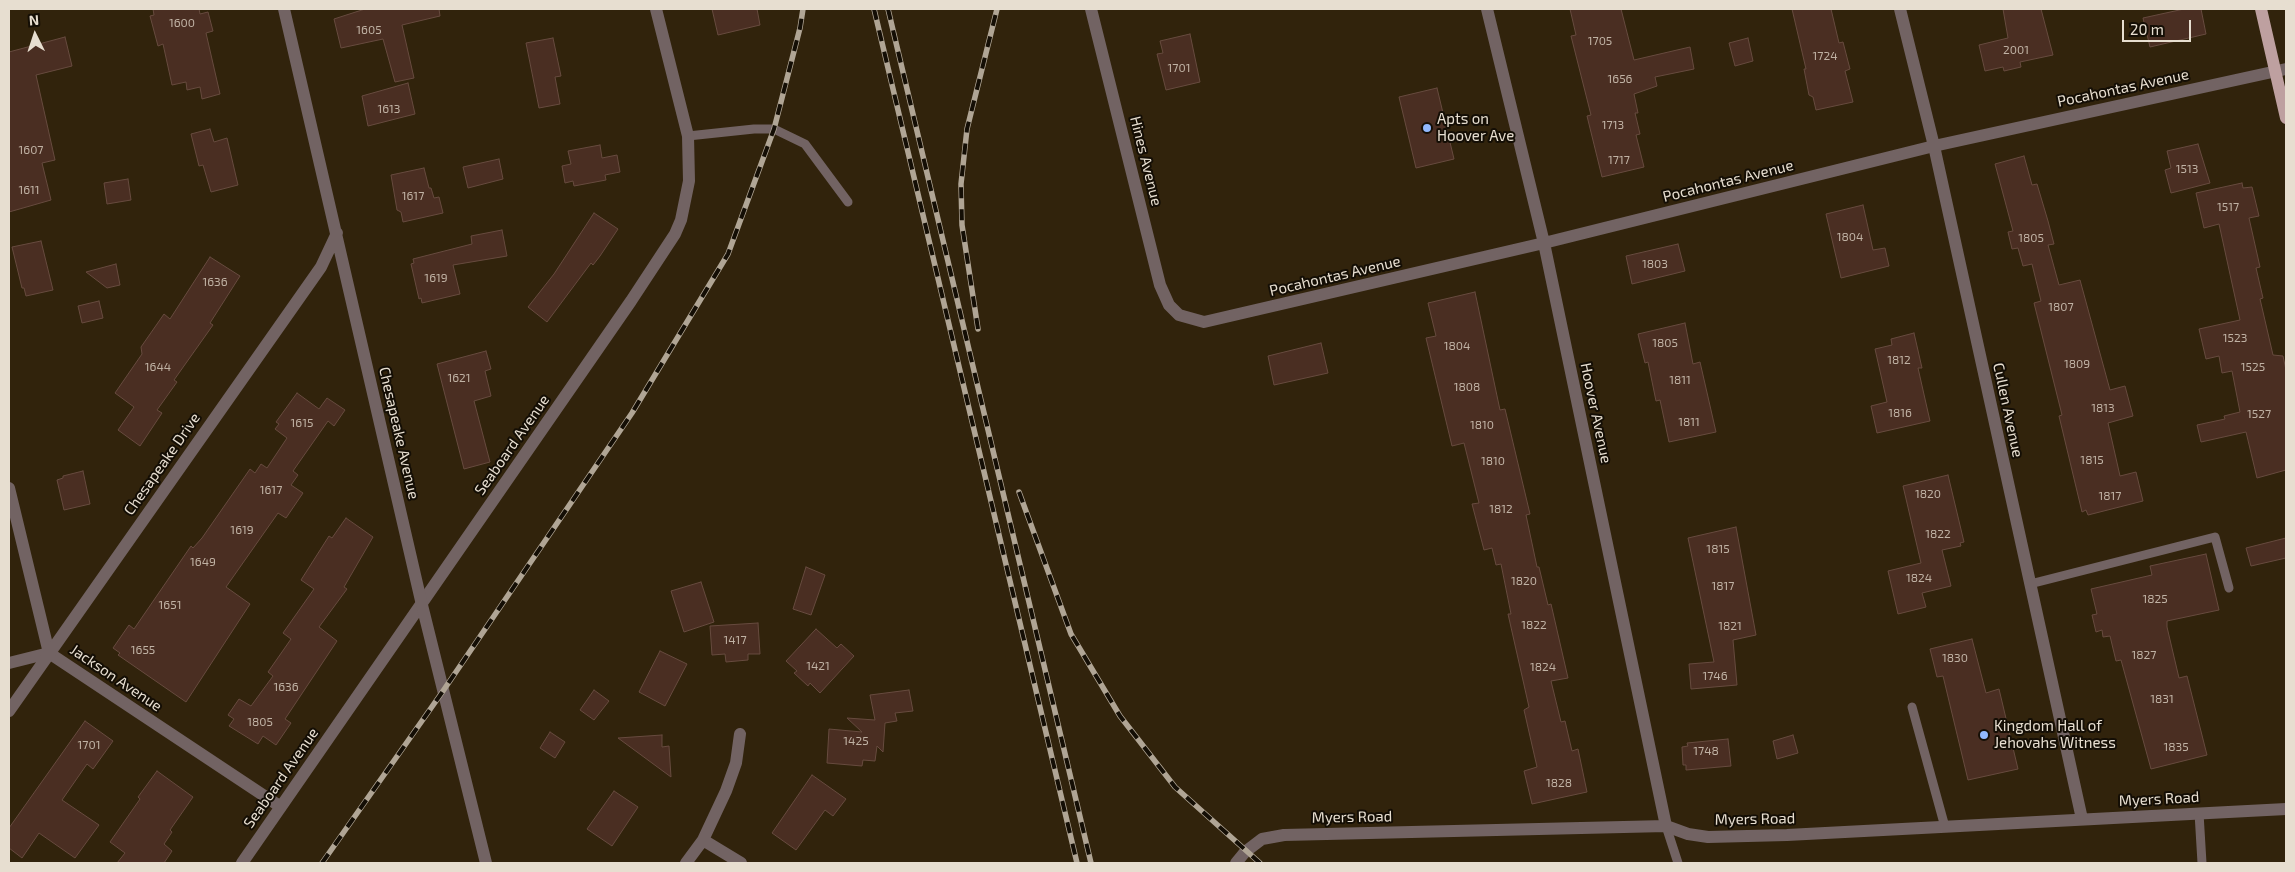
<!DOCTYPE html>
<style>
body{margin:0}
#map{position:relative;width:2295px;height:872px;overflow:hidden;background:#31230c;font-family:"Exo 2",sans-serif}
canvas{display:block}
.frame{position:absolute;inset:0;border:10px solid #e7ded0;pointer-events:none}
.north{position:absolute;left:10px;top:10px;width:50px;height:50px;-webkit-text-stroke:4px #140e05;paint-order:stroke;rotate:356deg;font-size:14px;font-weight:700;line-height:20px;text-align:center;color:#e7ded0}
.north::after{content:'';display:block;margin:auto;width:18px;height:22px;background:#e7ded0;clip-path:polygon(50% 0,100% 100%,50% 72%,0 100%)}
.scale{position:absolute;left:2122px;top:20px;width:69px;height:22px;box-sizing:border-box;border:2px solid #e7ded0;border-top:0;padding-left:6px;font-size:15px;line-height:18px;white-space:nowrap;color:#e7ded0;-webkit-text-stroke:4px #140e05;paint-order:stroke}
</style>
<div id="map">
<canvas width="2295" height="872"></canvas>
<div class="frame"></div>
<div class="north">N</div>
<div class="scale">20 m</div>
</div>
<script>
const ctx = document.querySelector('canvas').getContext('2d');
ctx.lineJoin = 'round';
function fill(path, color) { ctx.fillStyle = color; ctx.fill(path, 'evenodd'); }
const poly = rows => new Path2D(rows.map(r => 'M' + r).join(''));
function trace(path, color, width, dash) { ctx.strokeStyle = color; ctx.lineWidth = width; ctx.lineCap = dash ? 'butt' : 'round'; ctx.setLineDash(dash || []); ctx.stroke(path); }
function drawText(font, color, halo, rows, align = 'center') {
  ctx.font = font + ' "Exo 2",sans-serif'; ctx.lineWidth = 4; ctx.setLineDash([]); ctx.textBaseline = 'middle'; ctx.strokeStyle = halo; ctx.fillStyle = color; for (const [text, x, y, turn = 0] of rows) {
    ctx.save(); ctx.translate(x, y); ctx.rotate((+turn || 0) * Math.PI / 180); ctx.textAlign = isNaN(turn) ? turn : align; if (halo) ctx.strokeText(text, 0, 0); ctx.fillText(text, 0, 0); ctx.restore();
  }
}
const building = poly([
 [153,9,199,9,200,14,208,12,213,31,206,33,220,94,202,99,200,87,187,90,186,82,172,85,163,44,158,46,150,16,154,15,153,9],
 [365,9,439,9,440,16,402,25,414,78,395,82,383,39,341,48,334,19,365,9],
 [712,9,757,9,760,25,718,35,712,9],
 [1570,9,1621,9,1634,60,1690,47,1694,69,1655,77,1657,86,1634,94,1638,113,1635,113,1640,134,1636,135,1644,167,1602,177,1587,116,1591,115,1571,36,1576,35,1570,9],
 [1792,9,1831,9,1839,43,1843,42,1850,69,1845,71,1853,102,1816,110,1813,97,1809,95,1804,69,1806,69,1792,9],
 [2003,9,2041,9,2053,55,2020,62,2021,67,2004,71,2003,67,1985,71,1979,45,2008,38,2003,9],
 [2184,9,2201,9,2206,34,2150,47,2143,18,2184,9],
 [1190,34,1200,82,1166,90,1157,54,1163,53,1160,41,1190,34],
 [65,37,72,66,36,75,55,160,42,163,51,200,9,212,9,52,65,37],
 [553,38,561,76,555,77,560,104,539,108,526,43,553,38],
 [1748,38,1753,61,1735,66,1729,43,1748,38],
 [408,83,415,114,368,126,362,96,408,83],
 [1437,88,1454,159,1416,168,1399,97,1437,88],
 [210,129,214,142,227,138,238,185,211,192,203,165,199,166,191,134,210,129],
 [2198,144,2210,183,2171,193,2165,170,2171,168,2167,151,2198,144],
 [600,145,602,158,617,155,620,172,605,175,606,180,574,186,573,181,565,183,562,166,571,164,568,151,600,145],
 [2024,156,2032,185,2037,184,2048,221,2054,244,2048,245,2059,285,2080,280,2110,390,2125,386,2133,416,2108,423,2120,476,2136,472,2143,501,2088,515,2086,510,2082,512,2059,416,2062,415,2034,303,2041,301,2032,264,2023,266,2018,248,2012,249,2008,232,2013,231,1995,164,2024,156],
 [499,159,503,179,468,188,463,167,499,159],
 [424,168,429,188,431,188,434,198,439,197,443,213,403,222,401,212,397,210,391,175,424,168],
 [128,179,131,200,107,204,104,183,128,179],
 [2242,183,2243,188,2252,187,2259,216,2249,218,2260,267,2256,268,2263,298,2260,299,2273,355,2283,356,2286,370,2286,470,2257,478,2246,432,2201,442,2197,425,2225,419,2224,416,2240,412,2232,371,2222,373,2219,356,2206,359,2199,329,2240,320,2219,224,2204,228,2196,193,2242,183],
 [1863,205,1873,250,1885,248,1889,266,1841,278,1826,214,1863,205],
 [594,213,618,229,600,256,593,265,591,263,547,322,528,307,554,274,594,213],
 [502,230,507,256,453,265,460,294,422,303,421,298,419,299,411,264,414,263,413,259,472,244,471,236,502,230],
 [41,241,53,290,26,296,24,288,22,288,12,247,41,241],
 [1678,244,1685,271,1632,284,1626,256,1678,244],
 [210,257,240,276,210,323,213,325,174,380,177,382,157,410,162,413,140,446,118,430,134,407,115,393,142,354,141,347,164,314,170,319,210,257],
 [116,264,120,285,107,288,86,272,116,264],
 [1475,292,1500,410,1505,409,1530,514,1526,515,1537,567,1539,567,1548,605,1551,604,1568,678,1551,681,1561,722,1565,721,1572,751,1578,749,1587,792,1532,804,1524,771,1537,767,1524,710,1529,707,1508,614,1511,614,1501,564,1496,565,1492,548,1484,550,1472,504,1479,503,1464,443,1452,446,1426,338,1436,336,1428,303,1475,292],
 [99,301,103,318,82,323,78,306,99,301],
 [1685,323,1693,364,1700,362,1716,432,1669,442,1660,400,1656,401,1648,362,1645,363,1638,334,1685,323],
 [1914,333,1922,368,1918,368,1930,421,1877,433,1871,406,1887,402,1875,349,1892,345,1891,339,1914,333],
 [1321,343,1328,373,1274,385,1268,356,1321,343],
 [486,351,491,369,485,371,491,396,474,401,490,462,464,469,437,364,486,351],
 [297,393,319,409,327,398,345,410,334,426,328,421,293,471,298,475,291,485,303,493,286,518,278,513,226,587,250,604,186,702,118,655,120,653,113,648,129,625,134,629,191,546,193,548,202,538,250,469,255,473,261,464,267,468,287,438,275,429,279,424,276,422,297,393],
 [83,471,90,504,64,510,57,480,63,478,63,476,83,471],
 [1948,475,1964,542,1960,543,1961,546,1942,550,1951,586,1922,593,1926,607,1898,614,1888,571,1921,563,1903,486,1948,475],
 [346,518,373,537,344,587,347,589,319,627,337,641,285,719,291,723,276,745,263,736,258,744,229,726,234,719,228,715,239,699,251,706,273,676,268,672,291,639,283,633,314,589,301,580,329,536,332,538,346,518],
 [1736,527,1756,635,1733,640,1737,685,1691,689,1689,664,1714,662,1688,538,1736,527],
 [2286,538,2286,558,2251,566,2246,548,2286,538],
 [2206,554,2219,610,2167,621,2167,627,2179,678,2187,676,2207,755,2151,769,2121,660,2116,661,2110,636,2103,637,2102,630,2096,632,2092,615,2097,614,2091,589,2152,575,2150,566,2206,554],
 [806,567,825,575,811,615,793,609,806,567],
 [701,582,714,622,684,632,671,591,701,582],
 [758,623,760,654,748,654,748,660,726,662,725,654,712,655,710,626,758,623],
 [816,629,837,648,841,644,854,656,820,693,810,683,808,686,794,673,797,671,786,661,816,629],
 [1972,639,1986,693,1999,689,2018,769,1968,780,1943,676,1937,677,1930,649,1972,639],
 [660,651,687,664,665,706,639,692,660,651],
 [594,690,609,701,594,720,580,710,594,690],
 [909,690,913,711,895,713,897,721,885,723,883,752,877,746,875,761,863,760,862,766,827,763,829,729,862,732,847,718,875,720,870,695,909,690],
 [85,721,113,741,93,769,87,764,62,800,99,825,75,858,39,833,22,858,9,848,9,828,85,721],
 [550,732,565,742,555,758,540,748,550,732],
 [662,735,662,747,669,746,671,777,618,738,662,735],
 [1793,735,1798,753,1777,759,1773,741,1793,735],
 [1728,739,1731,766,1686,770,1686,765,1683,765,1682,747,1688,746,1687,743,1728,739],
 [157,771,193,797,170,830,172,832,164,844,172,851,164,863,117,863,125,853,110,842,140,799,138,797,157,771],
 [812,775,846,799,833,816,825,810,796,850,772,833,812,775],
 [614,791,638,807,612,846,587,829,614,791]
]);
const service = poly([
 [688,136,754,129,774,129,805,144,848,202],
 [2030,584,2215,537,2229,588],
 [1912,707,1945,827],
 [2199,813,2202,863],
 [1666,826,1678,863]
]);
const minor = poly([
 [1091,9,1160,285,1169,305,1179,315,1204,322,1544,243,1934,146,2286,69],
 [1487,9,1544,243,1666,826],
 [1900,9,1934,146,2082,819],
 [9,488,49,653,281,807],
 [9,663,49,653],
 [703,840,741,863],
 [242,863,631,301,675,234,681,220,689,181,688,136,656,9],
 [686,863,703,840,726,791,736,763,740,734],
 [1236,863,1245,852,1262,839,1284,835,1666,826,1688,834,1708,837,1787,835,2286,809]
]);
const tertiary = poly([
 [284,9,422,605,486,863],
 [9,711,321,267,337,233]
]);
const primary = poly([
 [2261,9,2286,118]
]);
const rail = poly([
 [874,9,1077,863],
 [888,9,1091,863],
 [978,329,962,225,961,184,967,129,997,9],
 [1019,492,1071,634,1120,716,1175,787,1260,863],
 [322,863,443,691,632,413,728,254,774,129,800,28,803,9]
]);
const markers = [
 [1427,128,5,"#91b8fd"],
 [1984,735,5,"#91b8fd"]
];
const numberNames = [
 ["1600",182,23],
 ["1605",369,30],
 ["1705",1600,41],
 ["2001",2016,50],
 ["1724",1825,56],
 ["1701",1179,68],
 ["1656",1620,79],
 ["1613",389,109],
 ["1713",1613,125],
 ["1607",31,150],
 ["1717",1619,160],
 ["1513",2187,169],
 ["1611",29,190],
 ["1617",413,196],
 ["1517",2228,207],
 ["1804",1850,237],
 ["1805",2031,238],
 ["1803",1655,264],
 ["1619",436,278],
 ["1636",215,282],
 ["1807",2061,307],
 ["1523",2235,338],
 ["1805",1665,343],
 ["1804",1457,346],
 ["1812",1899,360],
 ["1809",2077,364],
 ["1644",158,367],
 ["1525",2253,367],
 ["1621",459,378],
 ["1811",1680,380],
 ["1808",1467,387],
 ["1813",2103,408],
 ["1816",1900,413],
 ["1527",2259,414],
 ["1811",1689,422],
 ["1615",302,423],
 ["1810",1482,425],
 ["1815",2092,460],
 ["1810",1493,461],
 ["1617",271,490],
 ["1820",1928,494],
 ["1817",2110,496],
 ["1812",1501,509],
 ["1619",242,530],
 ["1822",1938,534],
 ["1815",1718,549],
 ["1649",203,562],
 ["1824",1919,578],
 ["1820",1524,581],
 ["1817",1723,586],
 ["1825",2155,599],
 ["1651",170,605],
 ["1822",1534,625],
 ["1821",1730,626],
 ["1417",735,640],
 ["1655",143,650],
 ["1827",2144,655],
 ["1830",1955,658],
 ["1421",818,666],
 ["1824",1543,667],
 ["1746",1715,676],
 ["1636",286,687],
 ["1831",2162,699],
 ["1805",260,722],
 ["1425",856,741],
 ["1701",89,745],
 ["1835",2176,747],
 ["1748",1706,751],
 ["1828",1559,783]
];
const streetNames = [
 ["Pocahontas Avenue",2123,88,-12],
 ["Hines Avenue",1146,161,76],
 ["Pocahontas Avenue",1728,181,-14],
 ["Pocahontas Avenue",1335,276,-13],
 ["Cullen Avenue",2008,410,78],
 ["Hoover Avenue",1596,413,78],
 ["Chesapeake Avenue",399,433,77],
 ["Seaboard Avenue",512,445,-55],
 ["Chesapeake Drive",162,464,-55],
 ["Jackson Avenue",116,678,34],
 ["Seaboard Avenue",281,778,-55],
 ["Myers Road",2159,799,-3],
 ["Myers Road",1352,817,-1],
 ["Myers Road",1755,819,-1]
];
const poiNames = [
 ["Apts on",1437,119],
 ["Hoover Ave",1437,136],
 ["Kingdom Hall of",1994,726],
 ["Jehovahs Witness",1994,743]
];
fill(building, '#4a2e22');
trace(building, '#674b3f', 1);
trace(service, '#726363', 9);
trace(minor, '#726363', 12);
trace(tertiary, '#726363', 12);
trace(primary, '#bea0a0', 12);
trace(rail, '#b0a595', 5.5);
trace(rail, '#140e05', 4, [11]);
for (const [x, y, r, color] of markers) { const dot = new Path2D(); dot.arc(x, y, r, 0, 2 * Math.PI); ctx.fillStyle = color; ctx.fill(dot); trace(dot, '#140e05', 2); }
drawText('12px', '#c0b2a4', null, numberNames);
drawText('15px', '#e7ded0', '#140e05', streetNames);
drawText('15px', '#e7ded0', '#140e05', poiNames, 'left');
</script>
